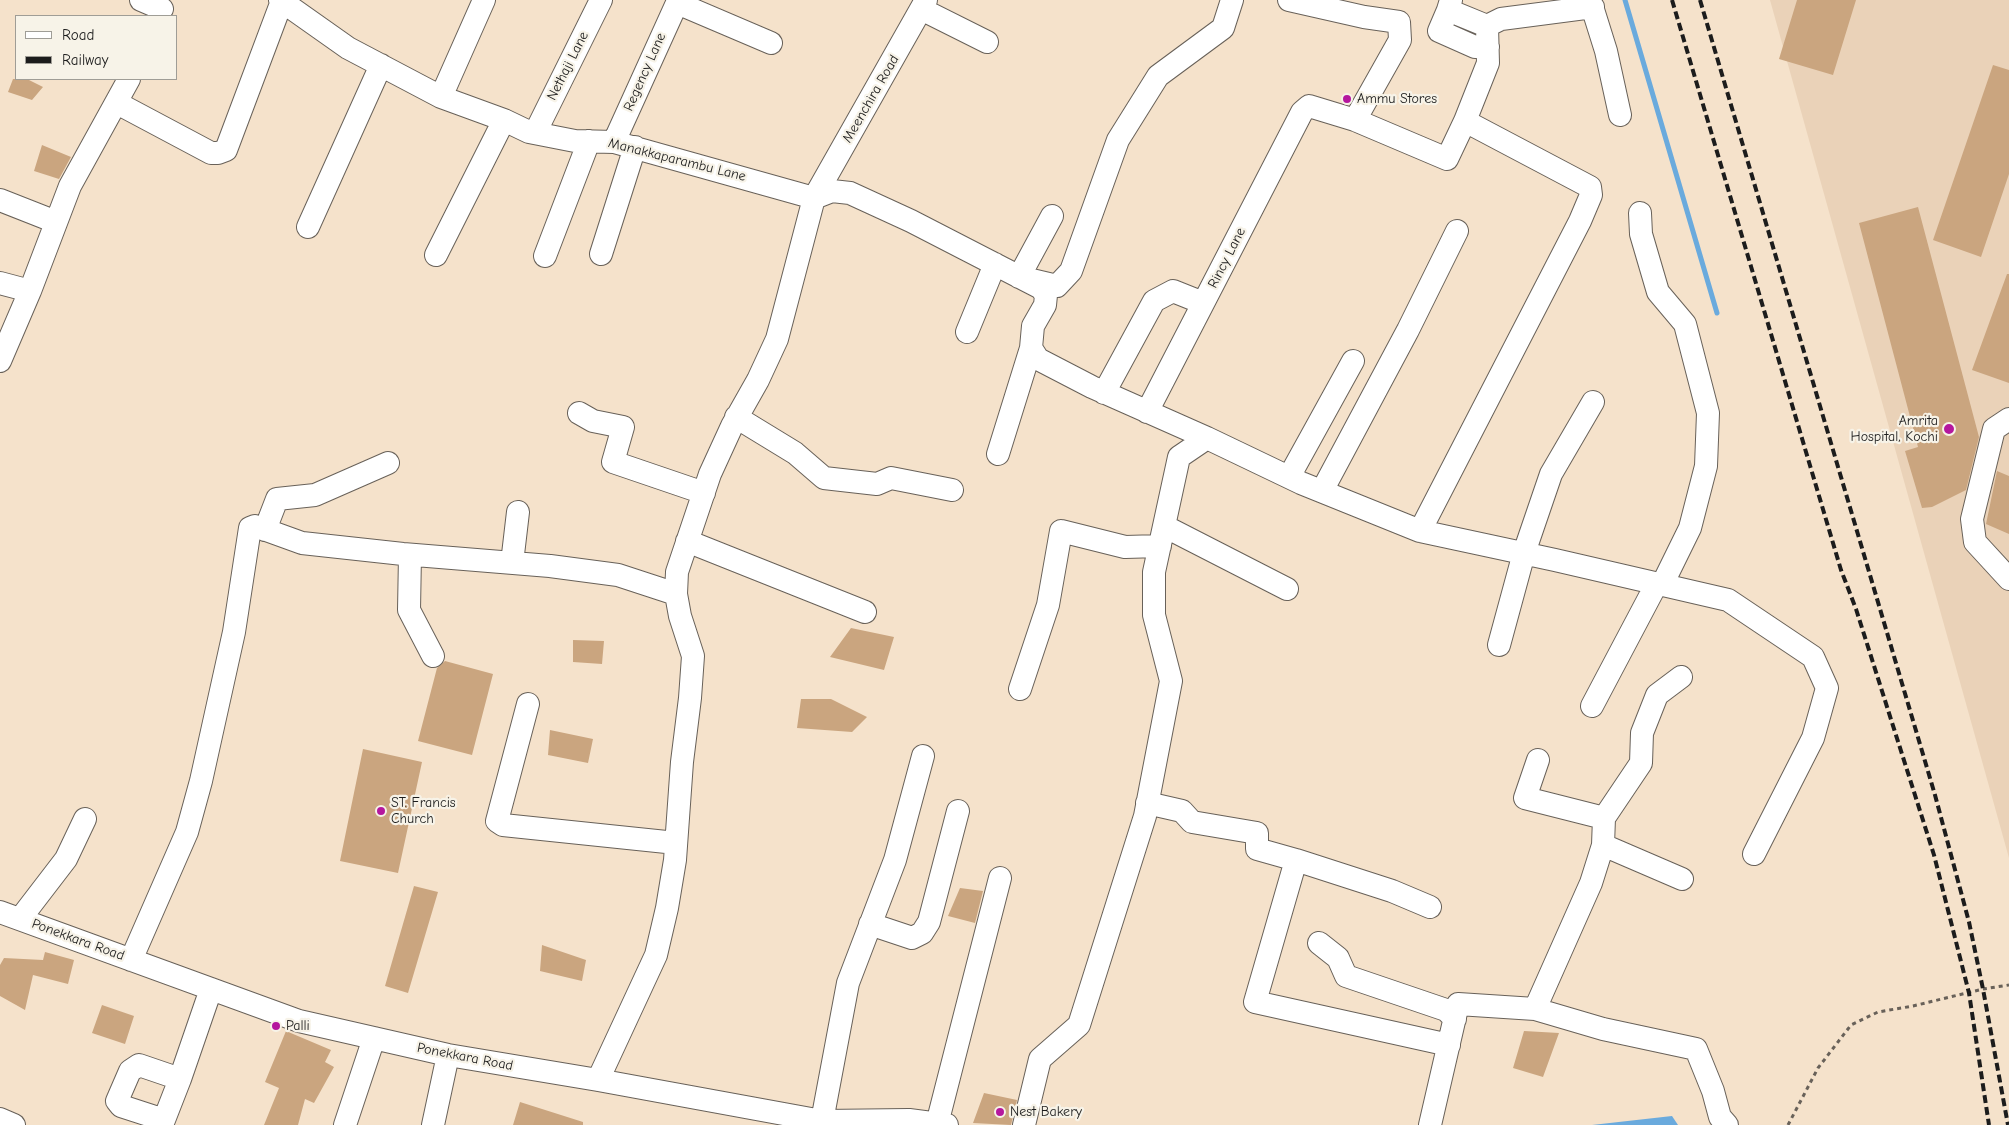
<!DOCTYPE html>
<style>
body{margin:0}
#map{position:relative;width:2009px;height:1125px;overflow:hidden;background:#f5e2cb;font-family:"Comic Neue",sans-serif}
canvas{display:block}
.legend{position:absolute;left:15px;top:15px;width:162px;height:65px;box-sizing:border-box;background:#f7f3e8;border:1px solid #9f9d96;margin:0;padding:6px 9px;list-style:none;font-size:15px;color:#1c1c1c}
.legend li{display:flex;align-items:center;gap:10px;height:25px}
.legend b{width:25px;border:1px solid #9f9d96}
</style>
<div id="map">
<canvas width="2009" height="1125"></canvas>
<ul class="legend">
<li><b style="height:6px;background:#fff"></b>Road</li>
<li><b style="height:6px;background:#1c1c1c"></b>Railway</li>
</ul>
</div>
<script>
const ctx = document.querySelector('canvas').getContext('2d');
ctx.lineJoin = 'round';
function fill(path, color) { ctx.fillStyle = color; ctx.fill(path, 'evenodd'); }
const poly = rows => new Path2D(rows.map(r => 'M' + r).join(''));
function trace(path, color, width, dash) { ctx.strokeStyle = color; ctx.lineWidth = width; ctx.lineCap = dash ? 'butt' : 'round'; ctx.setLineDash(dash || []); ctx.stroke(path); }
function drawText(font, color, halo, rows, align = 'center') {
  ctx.font = font + ' "Comic Neue",sans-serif'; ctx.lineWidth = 4.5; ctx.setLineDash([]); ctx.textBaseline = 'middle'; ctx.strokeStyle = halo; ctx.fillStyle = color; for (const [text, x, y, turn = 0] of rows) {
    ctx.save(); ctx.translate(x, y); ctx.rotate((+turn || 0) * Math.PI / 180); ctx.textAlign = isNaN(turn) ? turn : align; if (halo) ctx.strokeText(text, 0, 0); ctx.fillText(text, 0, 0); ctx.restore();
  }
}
const built = poly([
 [1770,0,2009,0,2009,858]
]);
const water = poly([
 [1672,1116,1678,1125,1592,1125]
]);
const stream = poly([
 [1625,0,1717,313]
]);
const building = poly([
 [1797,0,1856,0,1833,75,1779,59],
 [1993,65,2009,70,2009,174,1981,257,1933,240],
 [13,79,27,79,43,87,32,100,8,92],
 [42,145,71,157,59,179,34,171],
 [1918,207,1979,437,1966,490,1932,507,1922,508,1905,451,1918,447,1859,223],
 [2007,274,2009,274,2009,383,1972,370],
 [1997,471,2009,476,2009,534,1986,524],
 [851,628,894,637,884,670,830,657],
 [573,640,604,641,602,664,573,662],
 [445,661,493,674,472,755,418,741,437,668],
 [801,699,831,699,867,717,852,732,797,728],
 [550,730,593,739,588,763,548,755],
 [363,749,422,762,398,873,340,861],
 [414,886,438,892,408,993,385,986],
 [960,888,983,891,975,923,948,916],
 [542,945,586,960,582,981,540,971],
 [45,952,74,960,68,984,33,975,25,1010,0,996,0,965,4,958,43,960],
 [102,1005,134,1016,125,1044,92,1033],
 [286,1031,331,1050,325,1062,334,1067,314,1103,305,1099,298,1125,264,1125,279,1088,265,1082],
 [1524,1031,1559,1033,1543,1077,1513,1068],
 [984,1093,1017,1100,1011,1125,973,1123],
 [520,1102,583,1122,583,1125,513,1125]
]);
const path = poly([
 [1788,1125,1818,1068,1851,1025,1878,1012,1913,1006,1983,989,2009,985]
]);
const minor = poly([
 [141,0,162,9],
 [280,0,348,48,441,97,504,120,529,132,575,141,614,142,814,198,777,339,758,380,732,426,710,474,677,572,676,594,680,616,693,656,690,698,682,762,675,860,667,908,656,955,598,1080],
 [1289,0,1364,17,1399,22,1400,40,1355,120],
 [1590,0,1606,51,1620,115],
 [921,9,987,42],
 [1448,10,1439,31,1475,47,1488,47],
 [1487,26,1501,19,1593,7],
 [441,97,484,0],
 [117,103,211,153,218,153,226,150,282,1],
 [535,133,601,0],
 [614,142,677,3,771,43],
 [814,198,832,191,850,193,911,221,1041,288,1046,295,1045,305,1033,326,1031,348,1038,359,1092,387,1207,438],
 [814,198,926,0],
 [0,200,56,222],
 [1640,213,1641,234,1658,292,1685,324,1708,413,1706,466,1690,528,1662,585],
 [1052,216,1019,277,1057,286,1071,271,1118,140,1158,76,1223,28,1232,0],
 [308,227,381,65],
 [601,254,635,147],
 [436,255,504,120],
 [545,256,589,141],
 [0,283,30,291],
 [967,332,995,264],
 [0,361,30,291,70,186,129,79],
 [1104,393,1154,301,1173,291,1203,303],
 [1147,412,1302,112,1309,106,1355,120,1447,159,1465,121,1488,63,1487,26,1448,10,1451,0],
 [579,413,593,421,623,427,613,462,704,493],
 [736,417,795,453,824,478,877,484,891,478,952,490],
 [2009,419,1994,429,1972,519,1975,542,2009,579],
 [998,454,1031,348],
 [1289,477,1353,361],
 [1322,491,1408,330,1457,231],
 [1164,526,1287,589],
 [265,530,277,499,315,495,388,463],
 [1420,531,1580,221,1591,195,1590,187,1465,121],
 [687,541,865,612],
 [410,555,409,610,433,656],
 [512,563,518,512],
 [1499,645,1524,553,1551,474,1593,402],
 [1020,689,1048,605,1061,531,1125,547,1160,546],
 [528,704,497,821,503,825,676,843],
 [1592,706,1657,583],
 [1538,760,1525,798,1604,818],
 [1147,803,1182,811,1192,822,1257,833,1257,849,1296,860],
 [1603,845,1682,879],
 [1430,907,1392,891,1296,860,1255,1002,1449,1045],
 [0,912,299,1021,448,1055,598,1080,822,1121,909,1120,947,1125],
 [20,919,66,859,85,819],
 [870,924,912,938,922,933,929,922,958,811],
 [1319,943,1338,958,1346,976,1446,1010,1455,1019],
 [131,960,187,832,201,781,234,632,250,528,255,526,302,543,403,554,550,566,618,575,676,594],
 [1535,1009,1591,883,1603,845,1604,818,1641,763,1642,733,1657,695,1681,677],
 [180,1079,164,1120,121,1106,117,1101,130,1071,139,1065,180,1079,211,989],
 [0,1119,14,1125],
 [822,1121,848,983,895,860,923,756],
 [937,1124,1000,878],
 [345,1125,374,1038],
 [433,1125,448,1055],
 [1024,1125,1040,1059,1079,1025,1145,816,1171,681,1154,615,1154,572,1179,457,1207,438,1301,483,1420,531,1555,560,1728,600,1813,657,1827,688,1813,738,1754,854],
 [1430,1125,1458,1004,1535,1009,1603,1029,1696,1049,1713,1091,1720,1117,1727,1125]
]);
const rail = poly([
 [1672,0,1841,570,1856,609,1934,855,1969,993,1989,1125],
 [1700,0,1935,795,1969,922,1983,989,2008,1125]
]);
const markers = [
 [1347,99,5,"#b5179e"],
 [1949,429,6,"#b5179e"],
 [381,811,5,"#b5179e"],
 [276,1026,5,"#b5179e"],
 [1000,1112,5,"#b5179e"]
];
const streetNames = [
 ["Nethaji Lane",568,66,-63],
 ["Regency Lane",645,72,-66],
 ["Meenchira Road",871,99,-60],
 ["Manakkaparambu Lane",677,160,14],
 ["Rincy Lane",1227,258,-63],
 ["Ponekkara Road",78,940,20],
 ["Ponekkara Road",465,1057,11]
];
const poiNames = [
 ["Ammu Stores",1357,99],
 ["Amrita",1938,421,"right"],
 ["Hospital, Kochi",1938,437,"right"],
 ["ST. Francis",391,803],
 ["Church",391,819],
 ["Palli",286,1026],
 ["Nest Bakery",1010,1112]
];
fill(built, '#ead2b8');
fill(water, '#6aaadd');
trace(stream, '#6aaadd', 5);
fill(building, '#caa57f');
trace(minor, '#686159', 24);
trace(path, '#686159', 3, [4, 4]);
trace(minor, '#fff', 22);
trace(rail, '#1c1c1c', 4, [8, 4]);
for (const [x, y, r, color] of markers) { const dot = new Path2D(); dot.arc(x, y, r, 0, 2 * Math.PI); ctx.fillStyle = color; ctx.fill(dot); trace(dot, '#f7f3e8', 2); }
drawText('14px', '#1c1c1c', '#f7f3e8', streetNames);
drawText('14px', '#1c1c1c', '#f7f3e8', poiNames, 'left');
</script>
